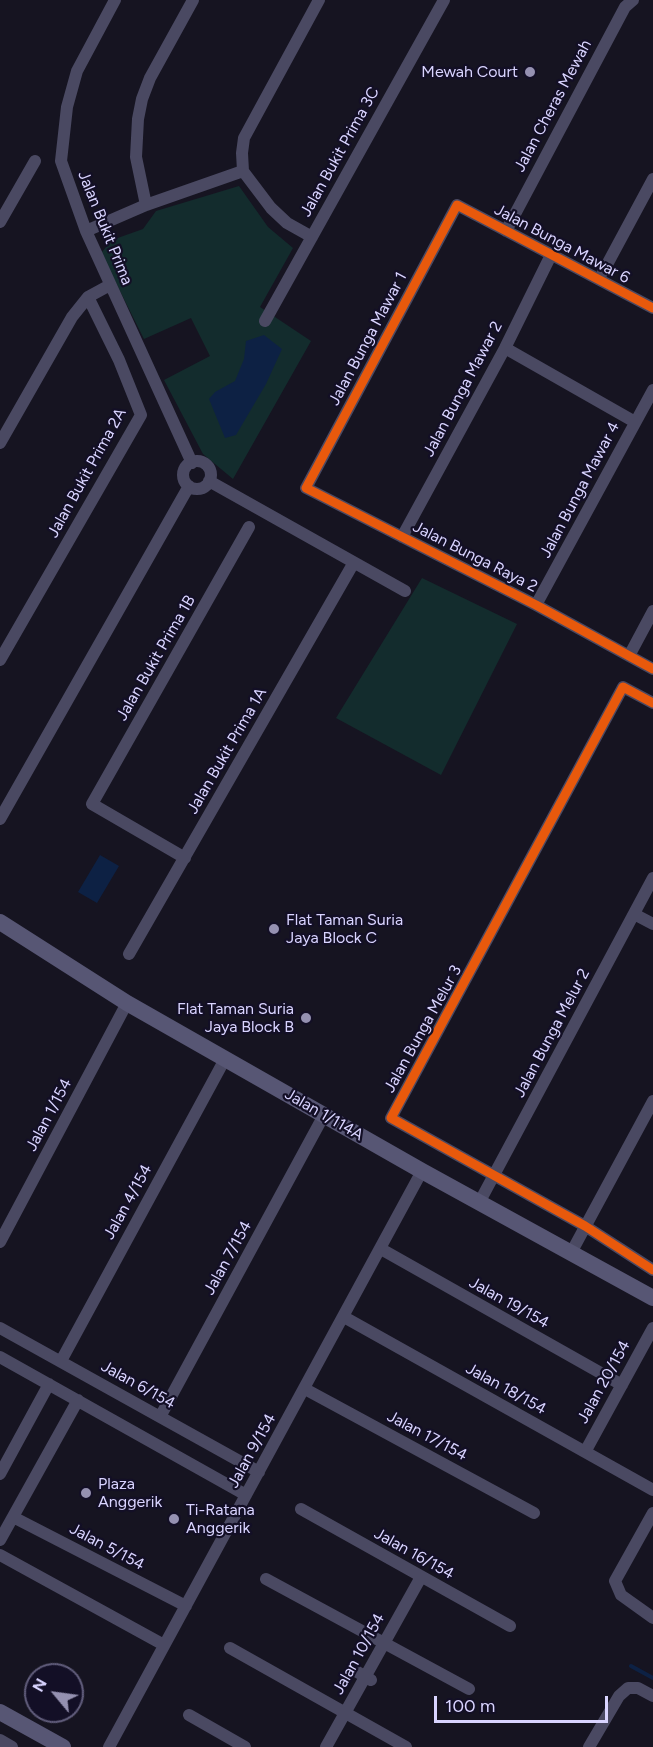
<!DOCTYPE html>
<style>
body{margin:0}
#map{position:relative;width:653px;height:1747px;overflow:hidden;background:#161421;font-family:Figtree,sans-serif}
canvas{display:block}
.north{position:absolute;left:24px;top:1663px;width:60px;height:60px;box-sizing:border-box;background:#130f26;border:2px solid #625e7d;border-radius:50%;rotate:299deg;font-size:16px;font-weight:700;line-height:24px;text-align:center;color:#d9d4ff}
.north::after{content:'';display:block;margin:auto;width:21px;height:27px;background:#9591b1;clip-path:polygon(50% 0,100% 100%,50% 72%,0 100%)}
.scale{position:absolute;left:434px;top:1696px;width:174px;height:27px;box-sizing:border-box;border:3px solid #d9d4ff;border-top:0;padding-left:8px;font-size:18px;line-height:21px;white-space:nowrap;color:#d9d4ff;-webkit-text-stroke:4px #130f26;paint-order:stroke}
</style>
<div id="map">
<canvas width="653" height="1747"></canvas>
<div class="north">N</div>
<div class="scale">100 m</div>
</div>
<script>
const ctx = document.querySelector('canvas').getContext('2d');
ctx.lineJoin = 'round';
function fill(path, color) { ctx.fillStyle = color; ctx.fill(path, 'evenodd'); }
const poly = rows => new Path2D(rows.map(r => 'M' + r).join(''));
function trace(path, color, width, dash) { ctx.strokeStyle = color; ctx.lineWidth = width; ctx.lineCap = dash ? 'butt' : 'round'; ctx.setLineDash(dash || []); ctx.stroke(path); }
function drawText(font, color, halo, rows, align = 'center') {
  ctx.font = font + ' Figtree,sans-serif'; ctx.lineWidth = 4.5; ctx.setLineDash([]); ctx.textBaseline = 'middle'; ctx.strokeStyle = halo; ctx.fillStyle = color; for (const [text, x, y, turn = 0] of rows) {
    ctx.save(); ctx.translate(x, y); ctx.rotate((+turn || 0) * Math.PI / 180); ctx.textAlign = isNaN(turn) ? turn : align; if (halo) ctx.strokeText(text, 0, 0); ctx.fillText(text, 0, 0); ctx.restore();
  }
}
const green = poly([
 [239,186,268,227,293,248,260,307,311,341,233,479,203,454,164,380,210,356,191,318,144,339,101,253,112,240,143,229,156,211],
 [422,578,517,624,441,775,336,718]
]);
const water = poly([
 [264,335,282,349,266,384,236,435,225,438,209,399,215,392,235,381,244,359,246,341],
 [100,855,119,866,97,903,78,892]
]);
const stream = poly([
 [631,1666,653,1678]
]);
const street = poly([
 [115,0,77,71,67,107,61,161,86,231,192,463],
 [146,205,136,157,138,119,142,99,150,78,193,0],
 [0,222,35,161],
 [86,231,146,205,243,171],
 [506,231,625,7,633,0],
 [312,237,287,223,271,208,243,171,242,153,244,138,319,0],
 [603,272,653,179],
 [653,308,457,205,306,488,536,605,653,669],
 [265,321,444,0],
 [505,348,635,422],
 [0,443,72,317,88,297,110,285],
 '183 475a14 14 0 1 1 28 0a14 14 0 1 1-28 0Z',
 [209,481,405,591],
 [402,537,505,348,551,255],
 [536,605,653,390],
 [629,656,653,611],
 [0,660,141,415,119,360,88,297],
 [653,703,623,687,391,1118,585,1226,653,1270],
 [0,819,189,486],
 [185,858,92,804,249,527],
 [634,914,653,924],
 [129,954,353,564],
 [479,1203,653,878],
 [0,1242,127,1003],
 [381,1249,622,1385],
 [571,1253,653,1101],
 [344,1317,653,1490],
 [0,1328,259,1472],
 [0,1357,246,1495],
 [61,1361,225,1059],
 [305,1389,534,1513],
 [160,1417,324,1115],
 [585,1452,653,1328],
 [0,1474,49,1384],
 [301,1509,510,1626],
 [653,1513,615,1581,621,1595,653,1618],
 [13,1517,186,1606],
 [0,1540,78,1400],
 [0,1555,164,1645],
 [266,1579,469,1689],
 [230,1648,406,1747],
 [354,1670,371,1680],
 [189,1715,245,1747],
 [0,1740,12,1747],
 [109,1747,422,1171],
 [326,1747,421,1577],
 [589,1747,619,1696,628,1688,638,1688,653,1696]
]);
const secondary = poly([
 [0,922,127,1003,422,1171,653,1298],
 [0,1712,63,1747]
]);
const cycleway = poly([
 [653,308,457,205,306,488,536,605,653,669],
 [653,703,623,687,391,1118,585,1226,653,1270]
]);
const markers = [
 [530,72,6,"#9591b1"],
 [274,929,6,"#9591b1"],
 [306,1018,6,"#9591b1"],
 [86,1493,6,"#9591b1"],
 [174,1519,6,"#9591b1"]
];
const poiNames = [
 ["Mewah Court",518,72,"right"],
 ["Flat Taman Suria",286,920],
 ["Jaya Block C",286,938],
 ["Flat Taman Suria",294,1009,"right"],
 ["Jaya Block B",294,1027,"right"],
 ["Plaza",98,1484],
 ["Anggerik",98,1502],
 ["Ti-Ratana",186,1510],
 ["Anggerik",186,1528]
];
const streetNames = [
 ["Jalan Cheras Mewah",553,106,-62],
 ["Jalan Bukit Prima 3C",340,152,-61],
 ["Jalan Bukit Prima",105,228,68],
 ["Jalan Bunga Mawar 6",562,244,28],
 ["Jalan Bunga Mawar 1",368,339,-62],
 ["Jalan Bunga Mawar 2",463,389,-62],
 ["Jalan Bukit Prima 2A",87,473,-61],
 ["Jalan Bunga Mawar 4",580,490,-62],
 ["Jalan Bunga Raya 2",475,557,27],
 ["Jalan Bukit Prima 1B",156,658,-60],
 ["Jalan Bukit Prima 1A",227,751,-60],
 ["Jalan Bunga Melur 3",423,1029,-61],
 ["Jalan Bunga Melur 2",552,1033,-62],
 ["Jalan 1/154",49,1115,-62],
 ["Jalan 1/114A",324,1115,30],
 ["Jalan 4/154",128,1202,-61],
 ["Jalan 7/154",228,1258,-61],
 ["Jalan 19/154",509,1303,29],
 ["Jalan 20/154",604,1382,-61],
 ["Jalan 6/154",138,1385,29],
 ["Jalan 18/154",506,1389,29],
 ["Jalan 17/154",427,1436,28],
 ["Jalan 9/154",252,1451,-61],
 ["Jalan 5/154",107,1547,28],
 ["Jalan 16/154",414,1554,29],
 ["Jalan 10/154",359,1654,-61]
];
fill(green, '#132c2d');
fill(water, '#0d2144');
trace(stream, '#0d2144', 4);
trace(street, '#4a4962', 12);
trace(secondary, '#575674', 16);
trace(cycleway, '#e8590c', 9);
for (const [x, y, r, color] of markers) { const dot = new Path2D(); dot.arc(x, y, r, 0, 2 * Math.PI); ctx.fillStyle = color; ctx.fill(dot); trace(dot, '#130f26', 2); }
drawText('16px', '#d9d4ff', '#130f26', poiNames, 'left');
drawText('16px', '#d9d4ff', '#130f26', streetNames);
</script>
